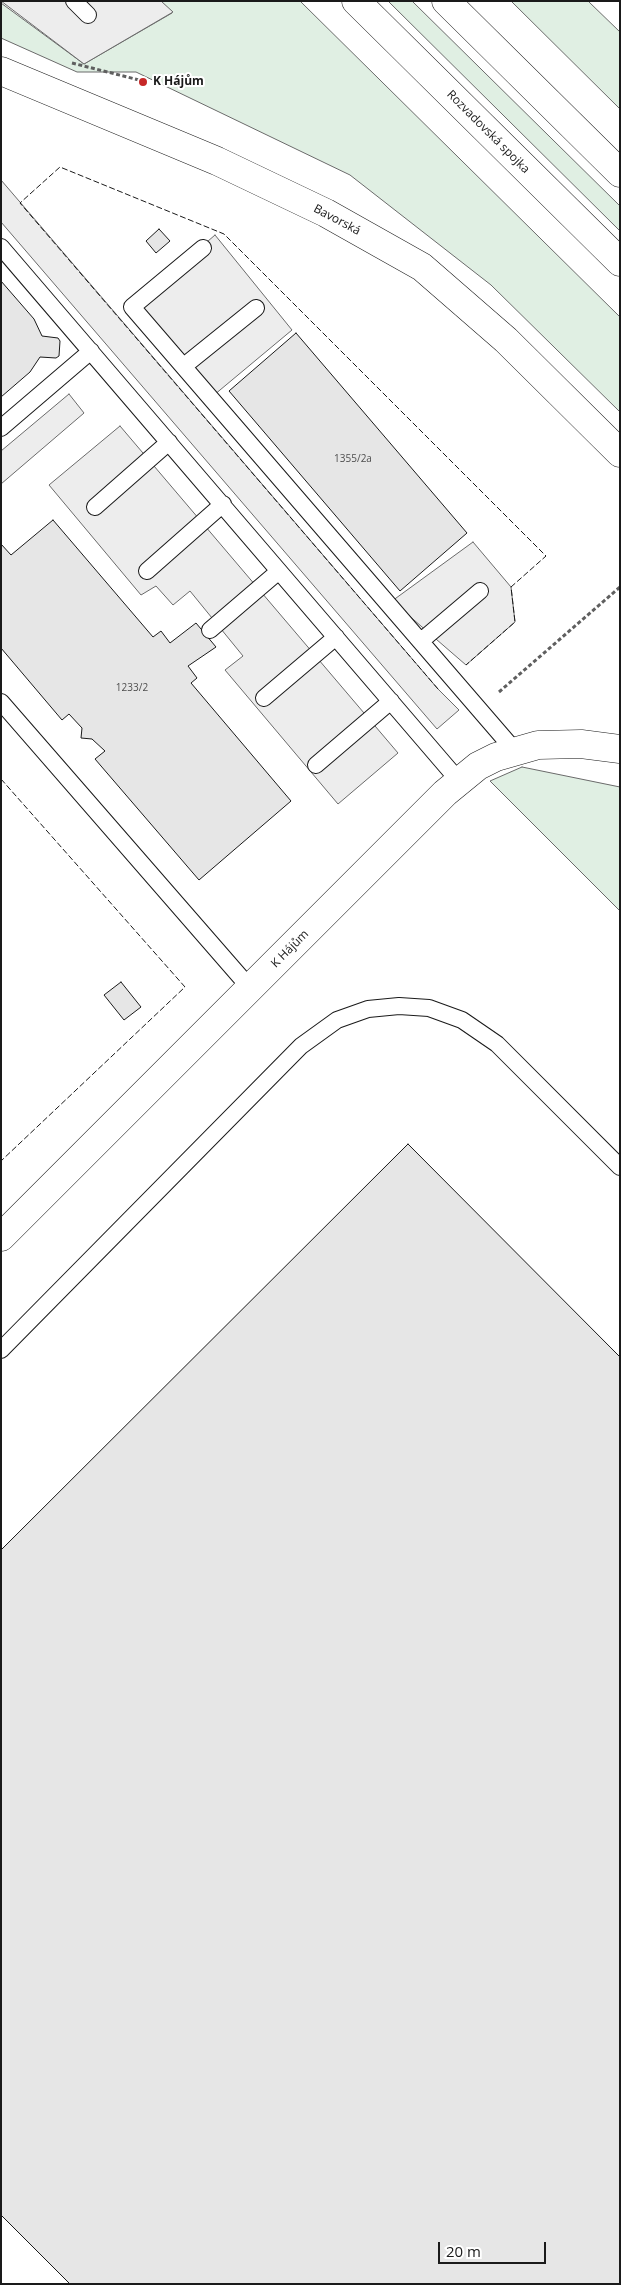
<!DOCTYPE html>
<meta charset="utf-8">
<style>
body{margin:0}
#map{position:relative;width:621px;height:2285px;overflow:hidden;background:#fff;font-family:"Open Sans",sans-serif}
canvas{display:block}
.frame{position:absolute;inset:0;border:2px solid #1a1a1a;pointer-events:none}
.scale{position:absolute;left:438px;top:2242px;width:108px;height:22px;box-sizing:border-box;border:2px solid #1a1a1a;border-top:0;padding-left:6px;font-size:15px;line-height:18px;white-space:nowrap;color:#1a1a1a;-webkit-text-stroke:4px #fff;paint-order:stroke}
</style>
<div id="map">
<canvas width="621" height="2285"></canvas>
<div class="frame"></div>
<div class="scale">20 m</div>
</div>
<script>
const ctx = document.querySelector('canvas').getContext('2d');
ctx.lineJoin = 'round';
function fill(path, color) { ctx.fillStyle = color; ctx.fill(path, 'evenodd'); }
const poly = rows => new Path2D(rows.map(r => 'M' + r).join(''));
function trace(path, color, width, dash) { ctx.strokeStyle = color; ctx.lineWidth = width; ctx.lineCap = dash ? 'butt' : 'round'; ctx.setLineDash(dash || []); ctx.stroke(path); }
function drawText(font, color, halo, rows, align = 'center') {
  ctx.font = font + ' "Open Sans",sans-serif'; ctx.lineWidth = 4; ctx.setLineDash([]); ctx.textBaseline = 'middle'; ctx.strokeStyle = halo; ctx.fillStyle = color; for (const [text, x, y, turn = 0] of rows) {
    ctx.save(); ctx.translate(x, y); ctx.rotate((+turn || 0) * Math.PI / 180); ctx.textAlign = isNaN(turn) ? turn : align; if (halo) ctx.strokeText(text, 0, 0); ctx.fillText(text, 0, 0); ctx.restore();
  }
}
const green = poly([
 [161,1,300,1,620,317,620,412,491,285,350,175,136,72,77,72,1,38,1,3,84,64,172,13,161,1],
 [388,1,412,1,620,206,620,231,388,1],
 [511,1,588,1,620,32,620,109,511,1],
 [522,767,620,787,620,911,490,781,522,767]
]);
const parking = poly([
 [1,1,161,1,173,12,84,64,1,1],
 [1,180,438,689,459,710,437,729,1,222,1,180],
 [215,235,292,330,214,395,137,303,215,235],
 [69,394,84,413,1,484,1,451,69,394],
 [120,426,398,753,338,804,225,670,243,656,190,591,173,605,156,586,141,595,49,485,120,426],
 [473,542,511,587,515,622,466,665,392,601,473,542]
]);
const building = poly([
 [159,229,170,241,156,253,146,241,159,229],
 [1,281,34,319,42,336,58,338,60,341,59,356,56,358,40,357,30,372,1,397,1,281],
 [296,333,467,533,400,591,229,391,296,333],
 [53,520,153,637,161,631,170,643,196,623,216,647,188,666,197,678,191,683,291,801,199,880,95,759,105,751,92,739,81,738,82,728,69,714,62,720,1,648,1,544,11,555,53,520],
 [121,982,141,1007,124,1020,104,995,121,982],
 [408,1144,620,1357,620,2284,70,2284,1,2215,1,1550,408,1144]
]);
const path = poly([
 [72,63,147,82],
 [499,692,620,587]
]);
const lane = poly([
 [74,1,88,15],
 [1,247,459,781],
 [203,248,132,307,515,751],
 [184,366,256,308],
 [1,428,91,351],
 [95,507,169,442],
 [147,571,223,504],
 [210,630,279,571],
 [421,641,480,591],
 [264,698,336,637],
 [1,702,250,988],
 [316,765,391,701],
 [1,1350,301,1046,337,1020,368,1009,399,1006,429,1008,462,1020,497,1044,620,1167]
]);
const street = poly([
 [1,1237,445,793,478,766,496,757,538,745,581,744,620,749]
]);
const secondary = poly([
 [1,71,217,161,326,213,422,267,506,340,620,453]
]);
const highway = poly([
 [356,1,620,262],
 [446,1,620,173]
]);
const fence = poly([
 [438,689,20,203,60,167,224,234,546,556,511,587,515,622,466,665],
 [1,779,185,987,1,1161]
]);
const markers = [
 [143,82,5,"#c62828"]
];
const numberNames = [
 ["1355/2a",353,459],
 ["1233/2",132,688]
];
const poiNames = [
 ["K Hájům",153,82]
];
const streetNames = [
 ["Rozvadovská spojka",488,132,45],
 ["Bavorská",337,220,28],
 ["K Hájům",290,949,-45]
];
fill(green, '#e0efe3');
trace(green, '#6a6a6a', 1);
fill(parking, '#ededed');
trace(parking, '#6a6a6a', 1);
fill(building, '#e6e6e6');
trace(building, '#1a1a1a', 1);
trace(lane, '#1a1a1a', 18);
trace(street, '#1a1a1a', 29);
trace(secondary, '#1a1a1a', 29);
trace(highway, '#1a1a1a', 29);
trace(path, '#5f5f5f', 3, [4, 2.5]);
trace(lane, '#fff', 16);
trace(street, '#fff', 28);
trace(secondary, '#fff', 28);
trace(highway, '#fff', 28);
trace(fence, '#1a1a1a', 1, [6, 2.5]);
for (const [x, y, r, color] of markers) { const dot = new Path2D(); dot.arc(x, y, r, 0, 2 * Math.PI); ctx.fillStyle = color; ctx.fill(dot); trace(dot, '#fff', 2); }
drawText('10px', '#4d4d4d', null, numberNames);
drawText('bold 12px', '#1a1a1a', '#fff', poiNames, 'left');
drawText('12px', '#1a1a1a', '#fff', streetNames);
</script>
